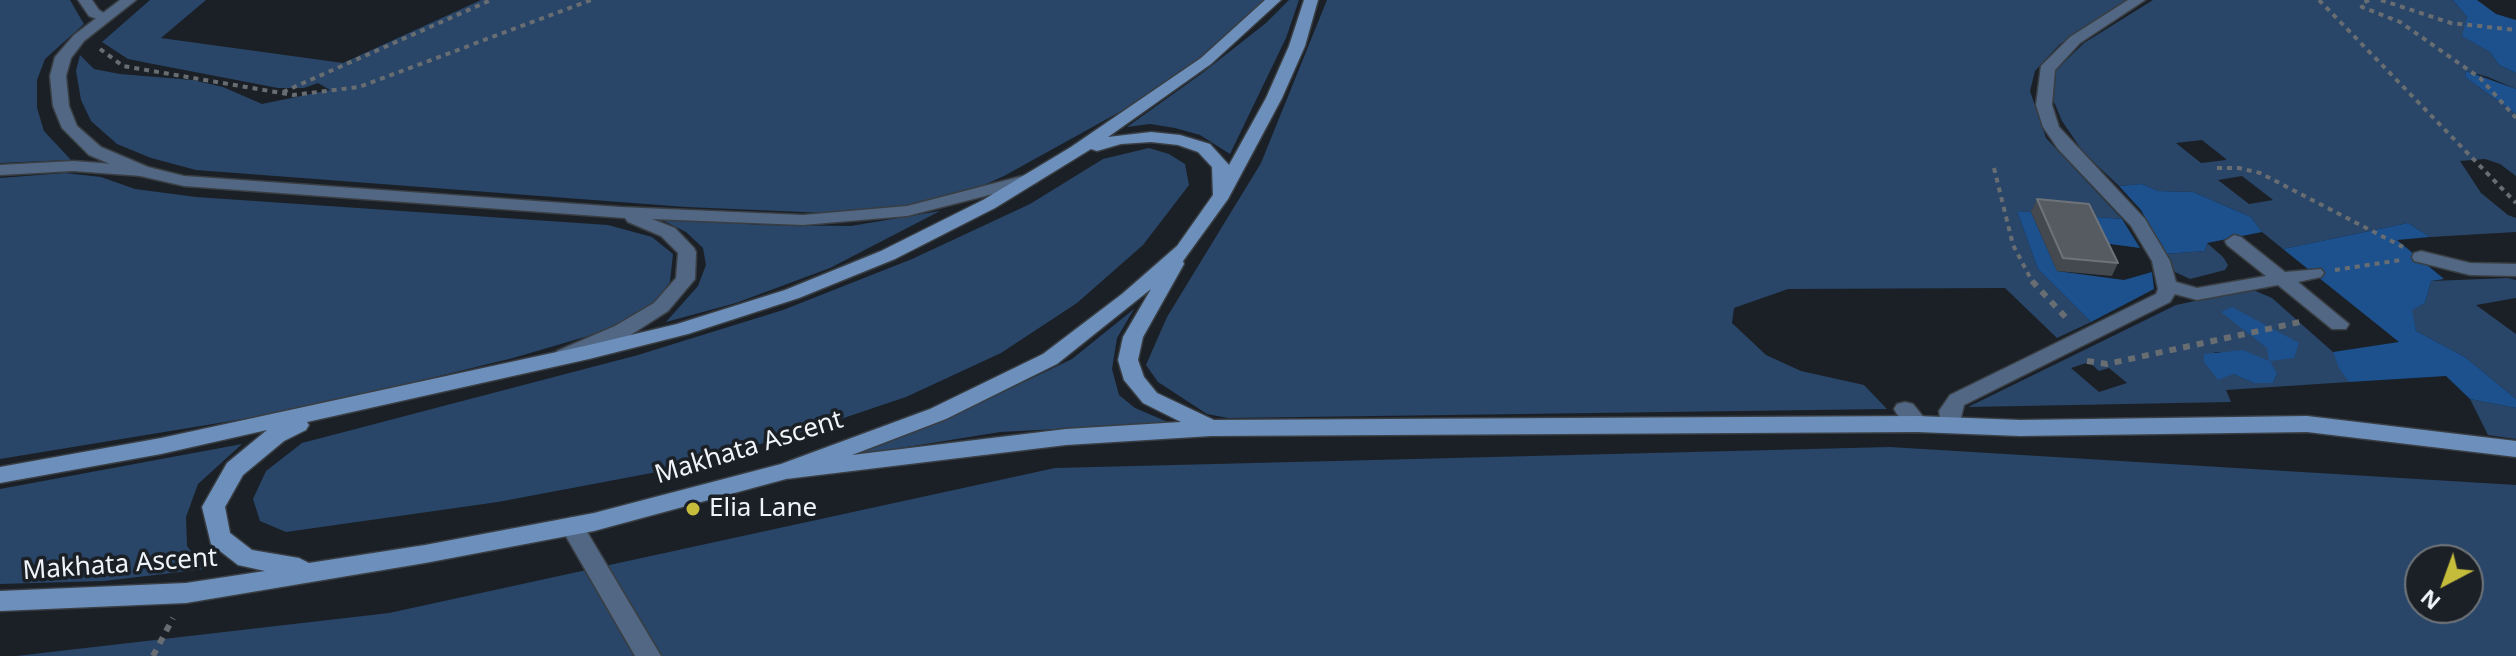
<!DOCTYPE html>
<style>
body{margin:0}
#map{position:relative;width:2516px;height:656px;overflow:hidden;background:#1b2026;font-family:"Noto Sans",sans-serif}
canvas{display:block}
.north{position:absolute;left:2404px;top:544px;width:80px;height:80px;box-sizing:border-box;background:#1b2026;border:2px solid #70757a;border-radius:50%;rotate:221deg;font-size:22px;font-weight:700;line-height:32px;text-align:center;color:#f0f4f8}
.north::after{content:'';display:block;margin:auto;width:28px;height:36px;background:#c6bc3c;clip-path:polygon(50% 0,100% 100%,50% 72%,0 100%)}
</style>
<div id="map">
<canvas width="2516" height="656"></canvas>
<div class="north">N</div>
</div>
<script>
const ctx = document.querySelector('canvas').getContext('2d');
ctx.lineJoin = 'round';
function fill(path, color) { ctx.fillStyle = color; ctx.fill(path, 'evenodd'); }
const poly = rows => new Path2D(rows.map(r => 'M' + r).join(''));
function trace(path, color, width, dash) { ctx.strokeStyle = color; ctx.lineWidth = width; ctx.lineCap = dash ? 'butt' : 'round'; ctx.setLineDash(dash || []); ctx.stroke(path); }
function drawText(font, color, halo, rows, align = 'center') {
  ctx.font = font + ' "Noto Sans",sans-serif'; ctx.lineWidth = 7; ctx.setLineDash([]); ctx.textBaseline = 'middle'; ctx.strokeStyle = halo; ctx.fillStyle = color; for (const [text, x, y, turn = 0] of rows) {
    ctx.save(); ctx.translate(x, y); ctx.rotate((+turn || 0) * Math.PI / 180); ctx.textAlign = isNaN(turn) ? turn : align; if (halo) ctx.strokeText(text, 0, 0); ctx.fillText(text, 0, 0); ctx.restore();
  }
}
const green = poly([
 [0,0,70,0,84,24,45,59,37,80,37,108,44,131,71,160,0,163],
 [150,0,206,0,161,38,343,63,481,0,1269,0,1256,15,1163,88,1004,176,962,195,904,208,849,214,686,207,196,170,151,158,117,144,91,121,81,100,76,71,80,55,94,69,120,74,193,80,223,87,262,104,330,90,318,83,304,88,278,88,148,63,128,59,102,42],
 [1289,0,1299,0,1286,38,1230,154,1200,135,1175,128,1150,124,1127,127,1201,74,1266,23],
 [1327,0,2126,0,2059,45,2035,71,2030,91,2046,138,2122,219,2017,211,2038,269,2091,322,2057,338,2005,288,1788,289,1734,308,1732,323,1766,355,1801,371,1864,385,1887,409,1228,418,1207,414,1158,382,1146,365,1167,317,1261,163],
 [2153,0,2453,0,2467,17,2463,36,2490,52,2499,65,2516,73,2516,89,2488,77,2466,71,2465,77,2516,114,2516,176,2500,164,2485,159,2460,161,2481,193,2508,215,2516,218,2516,232,2430,237,2408,223,2283,249,2262,232,2251,217,2193,192,2158,191,2142,184,2119,186,2083,152,2062,121,2052,97,2054,72,2084,43],
 [2202,140,2226,159,2226,160,2201,163,2176,143],
 [2242,176,2273,200,2249,204,2218,180],
 [1149,148,1169,154,1185,164,1189,185,1143,245,1077,303,1001,353,906,397,805,431,678,468,498,502,286,532,260,521,253,499,266,471,302,443,638,355,783,310,912,259,1030,204,1103,159],
 [65,173,101,177,135,189,196,197,608,225,652,237,673,254,670,282,650,308,612,329,513,358,304,409,0,459,0,178],
 [940,211,830,268,736,303,666,322,698,286,706,265,703,248,686,232,654,216,759,225,851,226],
 [2207,243,2223,257,2228,265,2225,270,2190,279,2175,272,2165,254,2205,251],
 [2508,278,2516,280,2516,298,2476,305,2516,334,2516,399,2465,357,2416,331,2411,310,2425,303,2431,281],
 [2251,289,2272,298,2333,352,2349,382,2226,390,2231,402,1968,407,2176,305],
 [2214,352,2228,352,2277,374,2273,383,2254,383,2233,374],
 [2089,362,2099,371,2109,368,2127,383,2099,392,2071,368],
 [1134,309,1117,338,1112,369,1119,395,1135,408,1170,423,1000,432,845,457,936,424,1072,359],
 [2470,399,2516,408,2516,439,2488,435],
 [242,444,198,484,186,517,187,546,205,569,104,581,0,584,0,489],
 [1890,447,2516,485,2516,656,16,656,389,613,1055,468],
 [2420,560,2468,560,2468,608,2420,608]
]);
const forest = poly([
 [2453,0,2477,0,2496,14,2516,20,2516,73,2499,65,2490,52,2462,36,2467,17],
 [2466,71,2516,89,2516,114,2465,77],
 [2142,184,2158,191,2193,192,2251,217,2262,232,2207,243,2205,251,2165,254,2141,210,2119,186],
 [2017,211,2031,212,2057,271,2124,280,2152,272,2154,289,2091,322,2038,269],
 [2083,216,2122,219,2140,248,2095,242],
 [2408,223,2430,237,2397,240,2444,279,2431,281,2425,303,2412,310,2416,331,2465,357,2516,399,2516,408,2470,399,2446,376,2349,382,2339,368,2333,352,2399,342,2283,249],
 [2232,307,2299,343,2294,358,2270,361,2277,374,2273,383,2254,383,2233,374,2218,380,2204,362,2204,354,2243,350,2269,361,2267,348,2221,312]
]);
const pathFar1 = poly([
 [2319,0,2516,203],
 [2369,0,2361,4,2362,7,2400,22,2480,78,2516,118],
 [2381,0,2451,23,2516,30],
 [100,49,123,66,293,95,359,87,591,0],
 [283,92,491,0],
 [1994,168,2013,245,2033,283],
 [2217,168,2239,168,2260,173,2403,247],
 [2335,270,2401,260]
]);
const path = poly([
 [2032,281,2069,321],
 [2087,361,2107,364,2300,322],
 [153,656,173,618]
]);
const lane = poly([
 [78,0,92,0,99,10,112,18,105,22,89,16,78,0],
 [2128,0,2145,0,2080,43,2055,70,2052,105,2059,127,2145,219,2170,261,2176,282,2197,288,2266,276,2227,245,2225,241,2234,235,2241,237,2285,272,2321,269,2324,273,2321,277,2298,282,2349,324,2346,329,2332,329,2278,285,2197,300,2175,294,2170,302,1964,405,1958,430,1942,430,1939,411,1950,395,2156,294,2158,289,2152,261,2131,226,2058,149,2043,127,2036,105,2041,66,2070,37,2128,0],
 [73,161,142,166,151,171,142,176,73,171,0,175,0,165,73,161],
 [2421,251,2470,263,2516,264,2516,276,2470,275,2414,261,2412,257,2414,253,2421,251],
 [1905,402,1913,404,1925,419,1928,424,1925,429,1909,429,1897,414,1894,409,1897,404,1905,402],
 [572,517,580,520,661,656,635,656,560,526,564,520,572,517]
]);
const street = poly([
 [120,0,136,0,84,41,71,58,66,76,69,106,77,126,101,147,148,167,184,176,620,207,803,215,907,206,1030,174,1039,179,1036,183,907,216,803,225,652,219,675,228,694,248,696,252,695,279,668,311,629,336,564,363,557,361,554,356,557,351,615,326,654,303,676,278,678,253,661,236,628,222,625,218,184,186,136,175,89,155,62,128,53,106,50,76,55,57,74,35,120,0]
]);
const secondary = poly([
 [1265,0,1281,0,1211,64,1108,137,1151,132,1180,135,1210,144,1229,165,1266,98,1289,46,1304,0,1318,0,1305,46,1282,98,1228,199,1183,261,1184,264,1143,337,1138,360,1144,377,1157,393,1214,420,1917,416,2020,420,2307,416,2516,441,2516,457,2307,432,2020,436,1917,432,1211,436,1066,445,786,479,594,531,425,563,186,603,0,611,0,591,186,583,265,571,238,565,211,544,202,507,227,463,267,430,161,454,0,483,0,467,161,438,589,345,677,324,785,290,881,251,983,200,1071,147,1201,58,1265,0],
 [1151,142,1178,145,1198,152,1212,167,1213,195,1177,246,1122,294,1043,354,930,409,781,464,594,513,425,545,309,563,299,558,252,550,230,533,225,507,243,475,284,441,306,430,309,425,307,422,589,359,688,334,799,298,895,259,995,208,1091,149,1097,151,1121,144,1151,142],
 [1151,289,1123,337,1118,360,1124,380,1143,403,1181,422,1066,429,852,455,946,419,1057,364,1151,289]
]);
const wall = poly([
 [2037,199,2118,263,2112,276,2057,271,2031,212]
]);
const building = poly([
 [2037,199,2089,204,2118,263,2063,258,2037,199]
]);
const markers = [
 [693,509,8,"#c6bc3c"]
];
const streetNames = [
 ["Makhata Ascent",749,448,-17],
 ["Makhata Ascent",120,565,-4]
];
const poiNames = [
 ["Elia Lane",709,509]
];
fill(green, '#294568');
fill(forest, '#1c518e');
trace(lane, '#393e43', 3);
trace(street, '#393e43', 3);
trace(secondary, '#393e43', 3);
trace(pathFar1, '#686d72', 4, [5, 5]);
trace(path, '#686d72', 6, [7, 7]);
fill(lane, '#516783');
fill(street, '#516783');
fill(secondary, '#6c8fbc');
fill(wall, '#444950');
fill(building, '#565b62');
trace(building, '#6e7379', 2);
for (const [x, y, r, color] of markers) { const dot = new Path2D(); dot.arc(x, y, r, 0, 2 * Math.PI); ctx.fillStyle = color; ctx.fill(dot); trace(dot, '#1b2026', 3); }
drawText('26px', '#f0f4f8', '#1b2026', streetNames);
drawText('26px', '#f0f4f8', '#1b2026', poiNames, 'left');
</script>
